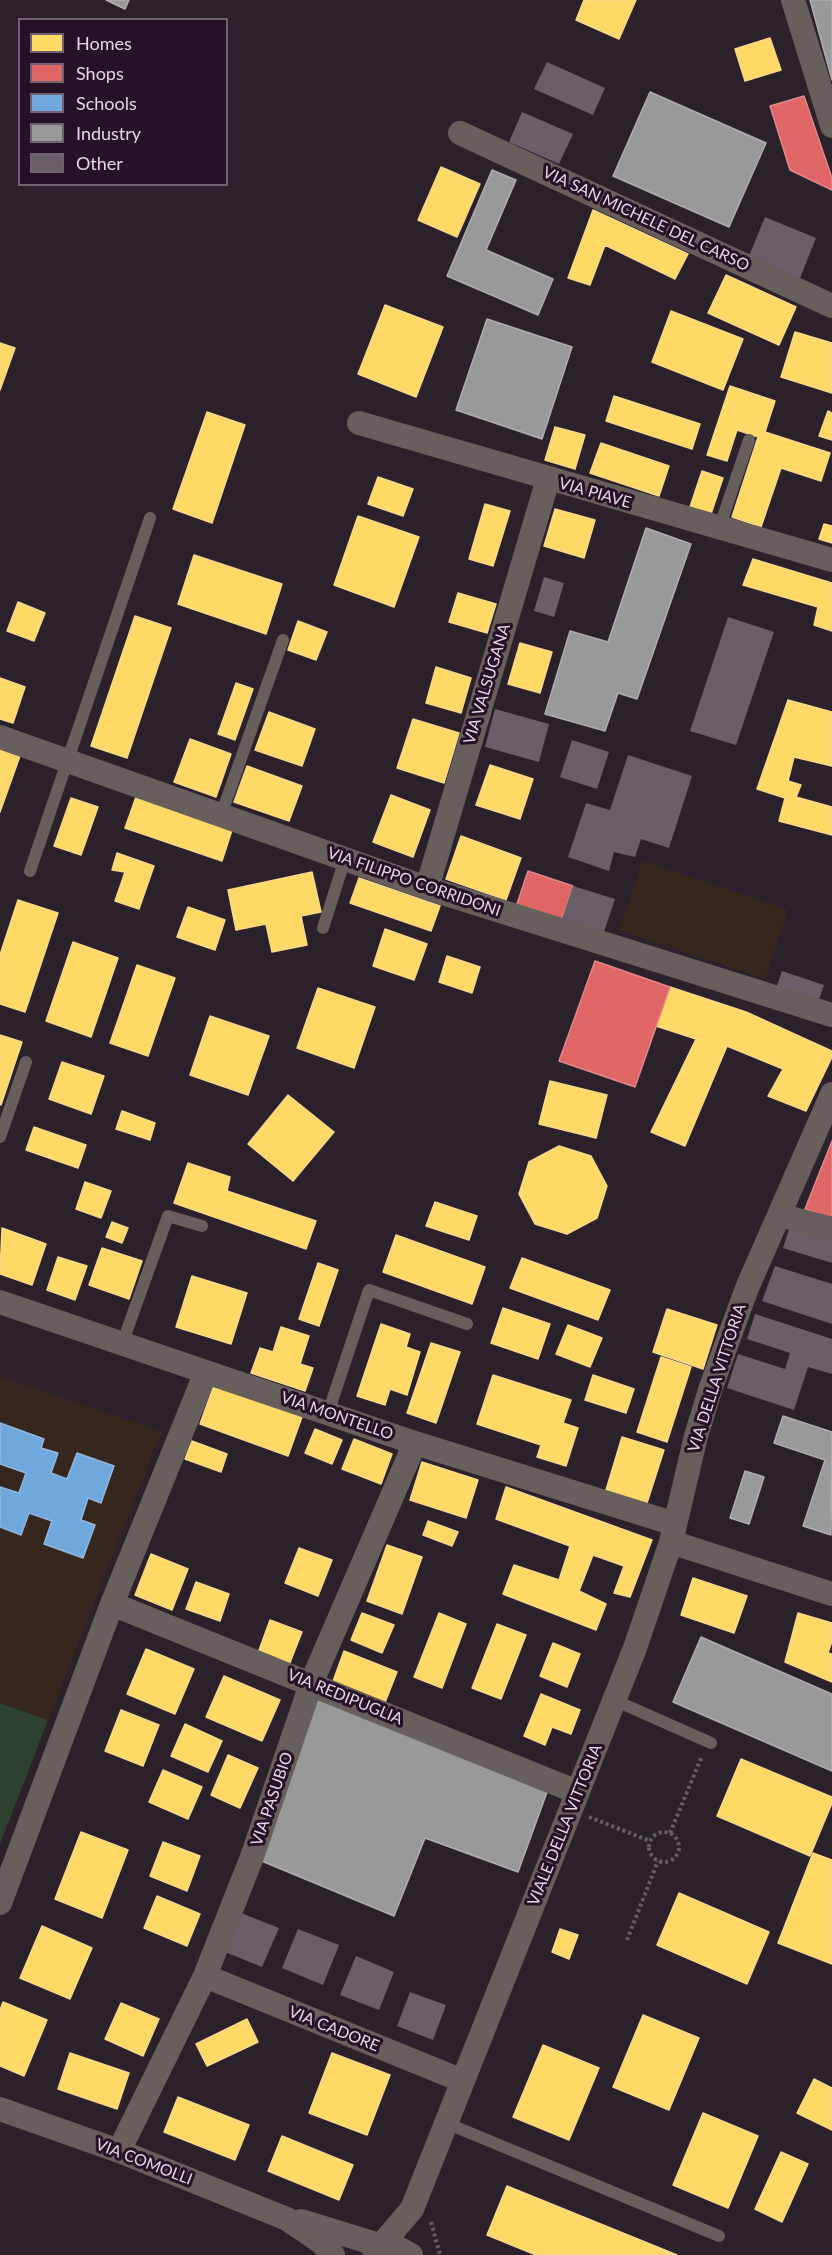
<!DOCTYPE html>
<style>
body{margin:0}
#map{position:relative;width:832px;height:2255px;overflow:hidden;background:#2b212b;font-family:Lato,sans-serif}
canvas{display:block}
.legend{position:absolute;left:18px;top:18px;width:210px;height:168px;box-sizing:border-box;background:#251226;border:2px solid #716172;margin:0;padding:8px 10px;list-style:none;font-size:18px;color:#e4d7e4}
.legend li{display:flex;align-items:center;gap:12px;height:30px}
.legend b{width:30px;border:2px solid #716172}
</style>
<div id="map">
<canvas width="832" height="2255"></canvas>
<ul class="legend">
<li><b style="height:16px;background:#ffd966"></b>Homes</li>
<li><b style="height:16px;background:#e06666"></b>Shops</li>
<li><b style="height:16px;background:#6fa8dc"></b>Schools</li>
<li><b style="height:16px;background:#999"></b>Industry</li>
<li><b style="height:16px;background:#695f69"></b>Other</li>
</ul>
</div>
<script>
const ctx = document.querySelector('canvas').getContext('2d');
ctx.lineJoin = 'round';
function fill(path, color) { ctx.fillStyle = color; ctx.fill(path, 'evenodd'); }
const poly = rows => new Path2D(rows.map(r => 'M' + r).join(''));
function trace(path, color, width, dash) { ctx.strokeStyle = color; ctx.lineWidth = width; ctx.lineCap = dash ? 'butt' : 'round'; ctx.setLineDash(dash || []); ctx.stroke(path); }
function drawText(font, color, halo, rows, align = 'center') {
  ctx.font = font + ' Lato,sans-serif'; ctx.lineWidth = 6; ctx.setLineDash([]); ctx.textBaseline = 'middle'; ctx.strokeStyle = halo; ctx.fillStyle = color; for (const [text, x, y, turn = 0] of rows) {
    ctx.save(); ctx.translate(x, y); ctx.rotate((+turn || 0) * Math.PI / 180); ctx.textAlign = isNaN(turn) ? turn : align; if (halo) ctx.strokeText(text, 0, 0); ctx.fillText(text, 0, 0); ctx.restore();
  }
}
const education = poly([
 [643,861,788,910,765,979,619,930],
 [0,1376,162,1431,48,1720,0,1703]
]);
const green = poly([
 [0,1703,48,1720,0,1844]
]);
const homes = poly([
 [584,0,636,0,619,39,576,20,584,0],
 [770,38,781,70,745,81,735,49,770,38],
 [441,167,480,184,457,237,418,220,441,167],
 [593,210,688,254,675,279,605,245,590,285,568,278,593,210],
 [726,275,796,307,779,345,708,313,726,275],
 [385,305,443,327,416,397,358,374,385,305],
 [671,311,743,339,723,390,652,362,671,311],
 [795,332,832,343,832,393,781,377,795,332],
 [0,343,15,348,0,390,0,343],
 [730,386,775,401,765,432,830,453,821,481,781,468,761,527,732,517,758,437,737,430,727,461,707,455,730,386],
 [614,396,700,424,692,449,606,421,614,396],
 [828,411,832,413,832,440,819,436,828,411],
 [207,412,245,425,212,523,173,509,207,412],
 [555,427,585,435,575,469,545,460,555,427],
 [601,443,669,466,659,496,590,473,601,443],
 [702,471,723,478,711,514,690,507,702,471],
 [378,477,413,489,403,516,368,504,378,477],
 [485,504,510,511,493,566,469,559,485,504],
 [555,509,595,520,584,558,544,546,555,509],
 [358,516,419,537,394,607,334,585,358,516],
 [824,524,832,526,832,543,819,539,824,524],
 [194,555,282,584,266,634,178,604,194,555],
 [753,559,832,583,832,631,814,625,818,607,743,585,753,559],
 [458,593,496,604,487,633,449,622,458,593],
 [18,602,45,613,34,641,7,631,18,602],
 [135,616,171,628,127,758,91,746,135,616],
 [298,621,327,632,316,660,288,650,298,621],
 [520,643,552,652,540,693,508,684,520,643],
 [436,667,471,678,461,713,426,703,436,667],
 [0,678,25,687,13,723,0,719,0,678],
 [236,683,253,689,235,740,218,734,236,683],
 [788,700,832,712,832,766,794,757,788,781,801,785,796,797,832,807,832,835,779,821,785,798,757,789,788,700],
 [269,712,315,729,302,766,255,750,269,712],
 [413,719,459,733,444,783,397,768,413,719],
 [190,739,231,754,216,797,174,782,190,739],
 [0,749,20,756,0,812,0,749],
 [490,765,533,779,520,819,476,805,490,765],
 [247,766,302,786,289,821,234,802,247,766],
 [391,795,430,810,413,857,373,842,391,795],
 [136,797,232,830,222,861,125,828,136,797],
 [71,798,98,807,81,855,54,846,71,798],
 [461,836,521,858,506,900,446,879,461,836],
 [117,853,154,866,139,909,115,901,125,872,112,870,117,853],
 [312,872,321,912,301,916,307,945,272,952,266,924,236,930,228,890,312,872],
 [359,878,440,906,431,931,350,903,359,878],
 [18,900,58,913,25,1012,0,1004,0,955,18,900],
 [188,907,225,920,215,950,177,937,188,907],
 [385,929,427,944,414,980,373,966,385,929],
 [73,942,118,958,91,1037,46,1021,73,942],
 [447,956,480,967,472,993,439,982,447,956],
 [137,965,175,978,148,1056,110,1043,137,965],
 [670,987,746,1012,832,1051,832,1057,806,1111,768,1096,783,1069,727,1046,685,1146,651,1132,696,1039,656,1026,670,987],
 [318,988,375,1007,354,1068,297,1048,318,988],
 [210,1016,269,1036,248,1095,190,1075,210,1016],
 [0,1035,22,1042,1,1105,0,1104,0,1035],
 [62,1062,104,1076,91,1114,49,1099,62,1062],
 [550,1081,607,1095,596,1138,539,1124,550,1081],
 [288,1095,334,1132,293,1181,248,1144,288,1095],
 [122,1111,155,1123,150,1140,116,1129,122,1111],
 [34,1127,86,1145,78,1168,26,1150,34,1127],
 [559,1146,591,1156,607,1186,597,1218,567,1234,535,1224,519,1194,529,1162,559,1146],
 [188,1163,230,1177,227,1191,316,1221,306,1249,174,1203,188,1163],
 [85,1182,111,1191,101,1218,76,1209,85,1182],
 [435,1202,477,1216,469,1240,426,1226,435,1202],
 [112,1222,128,1228,122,1243,106,1237,112,1222],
 [2,1228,46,1244,32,1285,0,1274,2,1228],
 [396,1235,485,1267,472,1304,383,1272,396,1235],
 [102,1248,142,1261,129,1299,89,1285,102,1248],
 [58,1257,87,1266,75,1300,47,1290,58,1257],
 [522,1258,610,1290,598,1320,510,1288,522,1258],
 [318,1263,338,1270,319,1326,299,1319,318,1263],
 [192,1276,247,1293,231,1344,176,1327,192,1276],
 [503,1308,550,1324,538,1359,491,1343,503,1308],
 [667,1309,717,1325,703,1369,653,1352,667,1309],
 [381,1324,410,1334,406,1347,420,1352,407,1395,390,1389,385,1405,357,1396,381,1324],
 [568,1325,602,1338,590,1367,556,1354,568,1325],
 [281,1327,309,1336,300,1364,313,1368,305,1391,251,1373,260,1348,273,1352,281,1327],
 [431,1343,460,1352,436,1423,407,1413,431,1343],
 [661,1357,691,1367,667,1442,637,1432,661,1357],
 [493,1375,571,1400,563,1423,578,1428,566,1466,537,1457,541,1445,477,1424,493,1375],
 [593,1375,634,1389,626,1413,585,1400,593,1375],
 [214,1385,302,1417,288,1456,200,1424,214,1385],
 [315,1429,342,1440,332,1464,305,1453,315,1429],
 [622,1437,664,1450,647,1503,606,1490,622,1437],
 [354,1439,392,1454,381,1484,342,1469,354,1439],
 [192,1441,227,1454,221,1472,185,1459,192,1441],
 [422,1462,478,1480,466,1518,410,1500,422,1462],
 [506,1487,652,1540,630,1597,614,1593,624,1566,593,1555,579,1591,606,1604,596,1630,503,1594,514,1565,559,1580,570,1546,496,1519,506,1487],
 [428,1521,458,1532,452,1546,423,1535,428,1521],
 [387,1545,422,1557,402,1614,367,1601,387,1545],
 [299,1548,332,1560,318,1596,285,1583,299,1548],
 [151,1554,188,1569,172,1610,135,1595,151,1554],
 [693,1578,747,1596,734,1633,681,1615,693,1578],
 [196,1582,229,1594,220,1621,186,1609,196,1582],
 [362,1613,394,1625,382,1653,351,1640,362,1613],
 [439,1613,466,1624,442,1688,414,1677,439,1613],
 [798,1613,832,1623,832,1641,828,1653,832,1654,832,1682,785,1662,798,1613],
 [270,1620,302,1632,289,1665,258,1653,270,1620],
 [497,1624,526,1635,501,1699,472,1688,497,1624],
 [553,1643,580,1654,567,1687,540,1676,553,1643],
 [146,1649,194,1669,175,1714,127,1694,146,1649],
 [344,1651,397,1672,384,1705,332,1684,344,1651],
 [224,1676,280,1700,262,1741,206,1717,224,1676],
 [541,1694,580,1710,571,1734,552,1727,545,1745,524,1736,541,1694],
 [121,1710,159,1725,143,1766,105,1751,121,1710],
 [185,1724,222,1741,208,1772,171,1756,185,1724],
 [228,1755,258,1768,240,1808,211,1795,228,1755],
 [741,1759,832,1797,832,1803,810,1856,717,1816,741,1759],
 [163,1770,202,1787,188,1819,149,1802,163,1770],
 [81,1832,128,1850,102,1918,55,1899,81,1832],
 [163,1842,200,1856,187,1891,150,1876,163,1842],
 [813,1853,832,1860,832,1964,778,1943,813,1853],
 [679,1893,769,1932,747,1984,657,1945,679,1893],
 [157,1896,200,1914,187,1946,144,1928,157,1896],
 [42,1926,92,1948,70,1999,20,1978,42,1926],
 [560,1929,578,1935,569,1959,552,1952,560,1929],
 [3,2002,47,2020,24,2076,0,2066,0,2010,3,2002],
 [121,2003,159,2019,143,2056,105,2039,121,2003],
 [643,2015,699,2038,669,2110,613,2087,643,2015],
 [247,2019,258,2042,207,2066,196,2044,247,2019],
 [543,2045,599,2068,569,2140,513,2117,543,2045],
 [70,2053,129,2073,117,2109,58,2089,70,2053],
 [332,2053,390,2075,367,2135,309,2113,332,2053],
 [814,2079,832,2088,832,2130,797,2113,814,2079],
 [178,2097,249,2125,235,2160,164,2132,178,2097],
 [703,2113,758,2136,728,2208,673,2185,703,2113],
 [282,2136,353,2165,339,2200,268,2171,282,2136],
 [781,2152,808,2164,782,2222,755,2209,781,2152],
 [507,2186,677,2255,536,2255,487,2235,507,2186]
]);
const shops = poly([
 [804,96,832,178,832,190,790,170,770,106,804,96],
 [528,871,573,886,562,919,517,904,528,871],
 [595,961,670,987,635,1087,559,1061,595,961],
 [832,1141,832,1218,805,1209,832,1141]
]);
const schools = poly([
 [0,1423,44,1439,41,1448,58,1453,51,1473,67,1479,77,1453,114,1466,101,1503,88,1498,81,1520,95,1525,83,1558,44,1544,52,1521,29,1513,21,1535,0,1527,0,1487,19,1493,26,1473,0,1464,0,1423]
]);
const industry = poly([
 [106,0,129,0,125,9,106,0],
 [810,0,832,0,832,80,810,0],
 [650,92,766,143,729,227,613,176,650,92],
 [492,170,516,180,486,250,553,279,538,315,447,276,492,170],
 [487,319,572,347,542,439,456,410,487,319],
 [646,528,691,544,637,699,618,693,605,731,545,714,570,631,608,642,646,528],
 [783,1416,832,1432,831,1535,803,1526,825,1460,774,1443,783,1416],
 [745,1471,764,1477,749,1524,730,1518,745,1471],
 [701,1637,832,1694,832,1771,673,1702,701,1637],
 [311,1684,550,1784,518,1872,425,1838,394,1916,252,1857,311,1684]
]);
const building = poly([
 [547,62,605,88,593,115,534,89],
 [522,112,573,134,559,164,509,142],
 [765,217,816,238,800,278,749,256],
 [544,577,564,583,554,617,534,611],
 [728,617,774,632,736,745,690,731],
 [495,709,549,724,539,762,485,747],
 [572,740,609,752,597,789,560,777],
 [628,755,692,776,669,848,641,839,635,857,614,852,609,871,568,857,586,803,610,810],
 [573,886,615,899,604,932,562,919],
 [782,971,824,985,816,1008,774,994],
 [790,1226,832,1237,832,1263,783,1248],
 [775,1266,832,1284,832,1324,762,1301],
 [755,1314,832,1339,832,1374,808,1367,794,1410,727,1388,738,1354,785,1369,790,1353,747,1339],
 [241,1913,279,1928,262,1967,225,1952],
 [298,1929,339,1945,323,1985,282,1968],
 [356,1956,394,1972,379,2010,340,1995],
 [410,1992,446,2005,433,2040,397,2026]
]);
const path = poly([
 [589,1817,650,1841],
 '649 1847a15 15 0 1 1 30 0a15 15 0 1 1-30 0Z',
 [670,1833,702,1756],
 [627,1940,658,1861],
 [431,2222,440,2255]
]);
const lane = poly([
 [719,529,749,440],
 [221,815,283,640],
 [30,871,150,518],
 [323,928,345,859],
 [0,1137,26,1062],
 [122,1344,168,1216,202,1226],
 [328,1413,369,1290,467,1324],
 [614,1700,711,1743],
 [446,2123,719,2236]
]);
const street = poly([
 [793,0,832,126],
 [460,133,832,306],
 [359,423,832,560],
 [0,737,427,888,832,1015],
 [427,888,548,479],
 [779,1215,832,1229],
 [0,1302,415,1443,675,1524],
 [671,1542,832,1594],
 [112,1604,577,1792],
 [0,1903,112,1604,206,1372],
 [205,1976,463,2081],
 [0,2109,119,2151,287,2219,321,2242,333,2255],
 [119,2151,205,1976,252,1857,311,1684,415,1443],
 [301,2221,376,2244],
 [382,2244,412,2209,635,1648,671,1542,696,1436,711,1387,747,1288,832,1094],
 [371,2245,391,2244,411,2255]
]);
const streetNames = [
 ["VIA SAN MICHELE DEL CARSO",646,219,25],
 ["VIA PIAVE",595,493,16],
 ["VIA VALSUGANA",487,684,-73],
 ["VIA FILIPPO CORRIDONI",414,882,19],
 ["VIA DELLA VITTORIA",717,1378,-72],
 ["VIA MONTELLO",337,1416,19],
 ["VIA REDIPUGLIA",345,1697,22],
 ["VIA PASUBIO",272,1799,-71],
 ["VIALE DELLA VITTORIA",565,1825,-68],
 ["VIA CADORE",334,2029,22],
 ["VIA COMOLLI",144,2162,21]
];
fill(education, '#35271d');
fill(green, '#2d432f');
fill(homes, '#ffd966');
trace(homes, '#f7d88c', 1.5);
fill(shops, '#e06666');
trace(shops, '#e1888c', 1.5);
fill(schools, '#6fa8dc');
trace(schools, '#92b6de', 1.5);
fill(industry, '#999');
trace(industry, '#b0acb0', 1.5);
fill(building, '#695f69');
trace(path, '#655f61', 4, [3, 3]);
trace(lane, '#665f5c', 12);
trace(street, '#665f5c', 24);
drawText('16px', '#e4d7e4', '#251226', streetNames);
</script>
